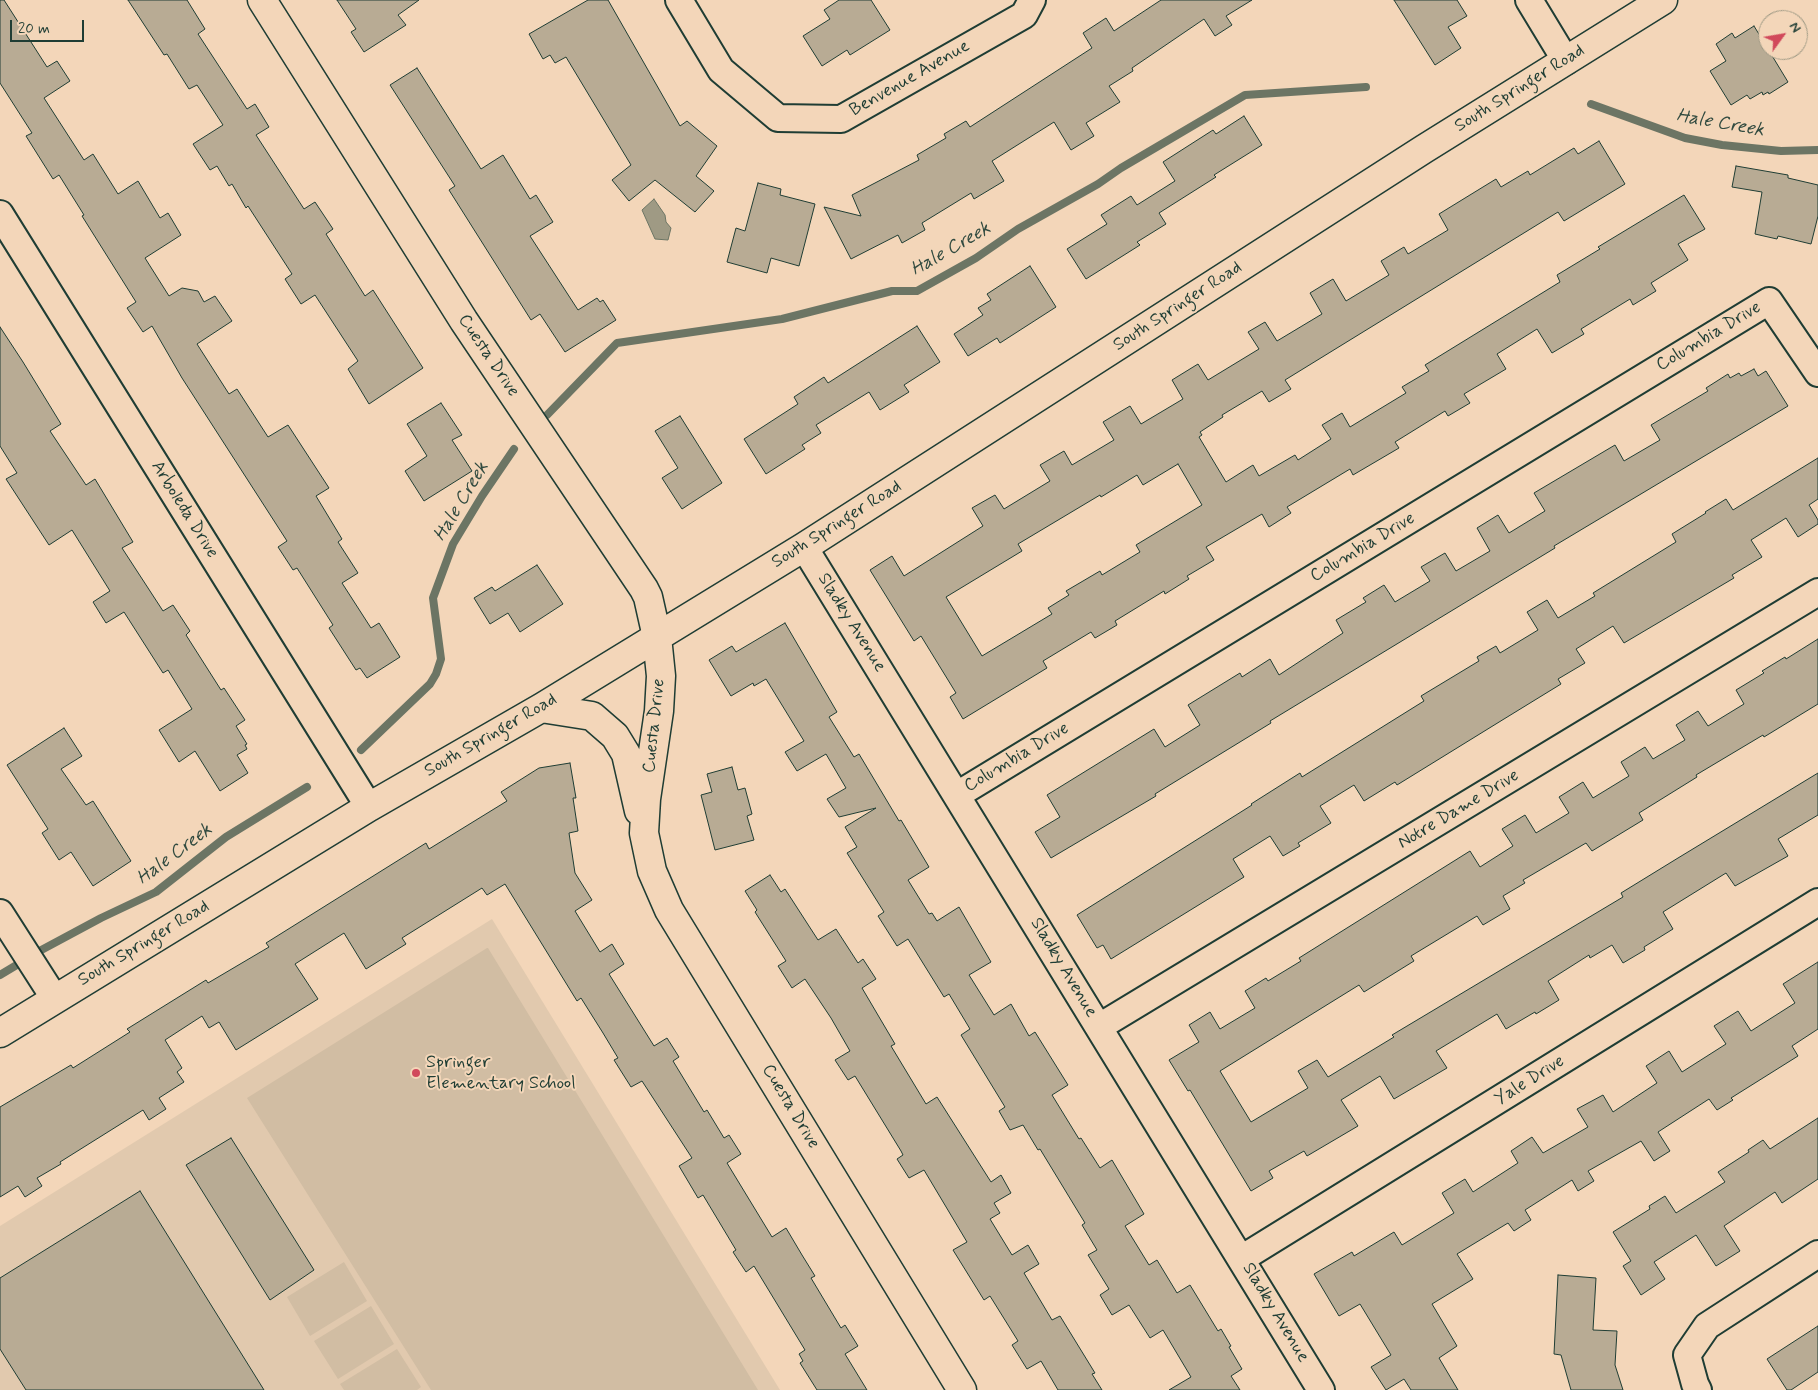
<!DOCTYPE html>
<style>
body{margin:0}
#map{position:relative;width:1818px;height:1390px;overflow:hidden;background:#f3d6b9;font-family:Mynerve,sans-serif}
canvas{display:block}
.north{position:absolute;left:1758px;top:10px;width:50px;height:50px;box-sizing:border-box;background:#f3d6b9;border:1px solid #9e9984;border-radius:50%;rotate:58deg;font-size:14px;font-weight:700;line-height:20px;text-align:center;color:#1f3d34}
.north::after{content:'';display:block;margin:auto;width:18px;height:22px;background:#d1495b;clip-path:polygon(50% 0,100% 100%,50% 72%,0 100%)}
.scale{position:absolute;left:10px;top:20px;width:74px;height:22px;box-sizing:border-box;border:2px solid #1f3d34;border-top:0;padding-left:6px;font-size:15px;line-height:18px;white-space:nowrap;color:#1f3d34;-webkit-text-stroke:4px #f3d6b9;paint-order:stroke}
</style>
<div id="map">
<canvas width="1818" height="1390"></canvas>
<div class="north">N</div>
<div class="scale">20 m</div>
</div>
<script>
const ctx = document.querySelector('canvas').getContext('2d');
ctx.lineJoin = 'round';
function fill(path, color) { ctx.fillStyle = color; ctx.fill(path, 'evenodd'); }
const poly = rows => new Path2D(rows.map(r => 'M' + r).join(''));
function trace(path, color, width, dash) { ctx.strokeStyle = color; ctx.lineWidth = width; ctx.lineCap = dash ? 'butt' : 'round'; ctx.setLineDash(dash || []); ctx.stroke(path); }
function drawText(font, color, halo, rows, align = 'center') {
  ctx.font = font + ' Mynerve,sans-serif'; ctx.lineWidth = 4; ctx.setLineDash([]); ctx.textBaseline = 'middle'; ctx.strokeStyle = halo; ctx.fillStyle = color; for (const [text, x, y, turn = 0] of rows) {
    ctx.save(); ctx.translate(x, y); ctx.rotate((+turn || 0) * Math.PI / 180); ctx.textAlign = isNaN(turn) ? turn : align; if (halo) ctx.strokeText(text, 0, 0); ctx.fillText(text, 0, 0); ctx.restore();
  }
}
const built = poly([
 [492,919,780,1390,0,1390,0,1226]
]);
const green = poly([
 [487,948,488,948,758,1390,431,1390,247,1098],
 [344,1262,367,1301,310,1336,287,1297],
 [371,1306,394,1344,338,1379,314,1341],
 [397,1349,421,1387,417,1390,344,1390,340,1384]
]);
const water = poly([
 [654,199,665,215,666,222,671,228,668,240,655,239,642,210,654,199]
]);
const stream = poly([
 [1591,104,1685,138,1722,145,1781,151,1818,150],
 [547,415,617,343,782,319,892,291,917,291,976,258,1018,229,1098,184,1121,168,1245,95,1366,87],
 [361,750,430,684,436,674,441,659,433,598,453,544,482,496,514,449],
 [32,955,101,918,156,892,226,837,307,787],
 [0,975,20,963]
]);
const building = poly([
 [0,0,4,0,47,67,57,61,70,81,44,98,84,160,93,154,118,194,138,181,160,218,168,213,181,235,145,258,169,296,182,288,198,291,204,302,215,296,232,321,197,344,229,394,237,389,268,437,288,425,329,488,316,496,342,539,338,542,358,573,342,583,371,628,379,623,400,657,367,678,360,668,356,670,329,628,333,625,297,568,293,570,278,547,287,541,182,378,152,326,143,332,127,308,136,302,82,216,84,215,59,175,53,179,26,136,32,133,0,83,0,0],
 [128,0,187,0,205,29,198,34,247,109,255,104,269,127,256,135,304,209,315,202,333,229,326,234,365,296,373,290,423,368,369,404,348,369,358,361,315,295,301,304,285,279,292,274,248,206,246,208,232,184,229,186,217,166,210,170,193,144,223,125,197,85,189,89,167,54,164,55,128,0],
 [337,0,419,0,398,15,406,25,364,52,351,32,356,29,337,0],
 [588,0,608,0,680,126,687,121,717,146,696,176,714,191,695,212,655,180,629,201,612,180,631,165,566,57,555,63,550,55,543,59,529,34,588,0],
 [839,0,871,0,890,30,850,55,847,50,822,66,803,36,830,19,824,10,839,0],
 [1161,0,1252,0,1226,16,1232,25,1215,36,1204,19,1132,68,1133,71,1109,86,1120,102,1086,123,1094,136,1071,150,1054,122,992,161,1004,181,974,199,971,193,922,223,925,230,902,243,898,235,851,259,824,207,861,216,852,195,919,160,917,155,946,138,944,134,966,121,970,127,1092,48,1083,33,1106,18,1114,31,1161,0],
 [1394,0,1457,0,1467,16,1448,27,1461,48,1435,65,1394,0],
 [1754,26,1788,82,1769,94,1768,92,1763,95,1762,92,1750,99,1747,95,1731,105,1710,71,1726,61,1716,44,1732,33,1735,38,1754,26],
 [417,68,481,169,503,155,530,199,536,195,553,222,530,236,578,310,597,298,600,302,603,300,616,320,565,352,540,314,531,320,449,190,455,186,390,85,417,68],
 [1244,116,1262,145,1214,175,1216,177,1159,213,1166,224,1137,242,1140,245,1086,279,1067,249,1107,224,1101,215,1131,196,1137,205,1175,181,1163,162,1213,130,1216,134,1244,116],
 [1599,141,1625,184,1564,221,1558,212,1285,380,1291,389,1269,402,1262,391,1222,415,1223,417,1200,432,1202,435,1199,437,1226,482,1253,465,1259,476,1295,455,1298,460,1331,439,1322,425,1342,413,1350,427,1406,393,1402,387,1429,371,1425,365,1560,282,1557,275,1600,249,1598,247,1684,195,1705,229,1678,244,1688,260,1651,283,1656,291,1633,305,1630,299,1581,329,1584,334,1552,353,1537,329,1497,354,1506,369,1464,394,1470,403,1448,416,1445,411,1395,442,1399,448,1353,475,1350,469,1287,507,1291,513,1269,527,1262,514,1206,547,1214,560,1187,576,1189,579,1165,594,1164,591,1115,621,1117,625,1095,638,1091,632,1043,661,1047,668,963,719,950,697,956,693,921,636,914,641,870,570,892,556,904,576,983,526,972,508,995,495,1004,509,1050,481,1040,465,1064,451,1072,465,1114,440,1103,422,1130,406,1141,424,1183,399,1172,380,1198,364,1208,380,1259,349,1248,332,1265,322,1277,341,1322,314,1310,293,1333,279,1346,301,1389,275,1381,261,1404,247,1408,254,1448,230,1439,214,1496,179,1501,187,1528,171,1530,175,1574,148,1578,154,1599,141],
 [1178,464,1202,505,1136,545,1140,552,1102,575,1100,571,1066,591,1069,595,1048,608,1052,614,982,656,946,597,1022,551,1018,544,1100,495,1101,497,1137,475,1143,485,1178,464],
 [1736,166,1788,175,1788,178,1818,185,1818,216,1811,244,1778,236,1777,239,1755,234,1762,192,1732,187,1736,166],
 [758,183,781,189,780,195,815,204,799,266,771,258,767,273,727,262,736,228,745,231,758,183],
 [1030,266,1056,307,1000,343,997,338,968,356,954,334,983,315,978,308,991,300,987,294,1030,266],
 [917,326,940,362,904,385,909,392,880,410,869,392,816,425,821,433,802,445,805,449,766,474,744,439,798,404,794,397,824,377,828,383,917,326],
 [0,327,23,362,61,424,50,431,86,485,95,479,133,542,122,548,163,611,173,605,190,631,186,635,221,690,224,688,245,720,236,726,247,744,245,745,247,749,237,755,248,773,220,791,195,751,179,762,159,730,192,709,168,670,163,673,124,612,106,623,93,602,110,591,72,530,49,545,6,479,17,473,0,446,0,327],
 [1754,369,1758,376,1766,371,1788,406,1554,546,1555,548,1270,721,1271,723,1155,794,1156,796,1051,858,1035,832,1060,817,1047,795,1154,729,1165,747,1200,725,1188,705,1240,673,1242,677,1270,659,1279,675,1343,633,1336,620,1366,602,1363,598,1384,585,1395,602,1430,581,1421,567,1445,553,1456,571,1490,551,1477,528,1498,515,1509,533,1545,511,1534,493,1615,445,1624,461,1660,440,1651,425,1708,391,1706,388,1728,374,1730,378,1739,373,1741,376,1754,369],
 [441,403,462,435,452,440,472,471,424,501,405,471,427,456,407,424,441,403],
 [680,416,722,483,682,509,662,478,678,468,655,431,680,416],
 [1818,458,1818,499,1809,505,1818,520,1818,524,1798,537,1786,518,1751,540,1762,557,1732,575,1734,578,1624,643,1613,626,1576,649,1585,663,1558,679,1561,684,1504,719,1397,785,1395,782,1364,801,1354,785,1320,806,1331,823,1298,843,1300,846,1283,856,1270,836,1233,859,1244,877,1111,959,1103,945,1097,948,1077,915,1252,805,1251,804,1300,773,1302,777,1424,701,1421,696,1479,661,1477,657,1496,646,1500,653,1538,630,1527,612,1547,600,1558,618,1595,596,1593,593,1676,542,1672,534,1706,513,1705,512,1726,499,1733,510,1818,458],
 [537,565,563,604,520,632,508,613,490,624,474,598,492,587,495,591,537,565],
 [785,623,837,712,829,717,854,757,859,754,899,821,901,820,929,867,908,880,929,914,932,913,937,921,959,907,991,962,969,975,994,1015,1011,1004,1029,1036,1035,1032,1068,1085,1052,1095,1079,1139,1081,1138,1100,1168,1112,1160,1144,1214,1125,1226,1149,1265,1157,1260,1177,1293,1190,1285,1218,1331,1221,1329,1231,1346,1229,1347,1242,1369,1231,1376,1240,1390,1169,1390,1191,1377,1163,1330,1150,1338,1129,1305,1112,1315,1100,1295,1109,1289,1088,1255,1097,1250,1082,1225,1085,1223,1040,1149,1038,1150,1023,1125,1010,1130,999,1111,1005,1107,961,1035,970,1029,949,994,944,997,908,939,897,946,878,916,884,912,847,853,857,847,845,827,876,808,839,817,827,799,846,788,826,754,797,771,785,752,804,741,766,679,754,686,753,683,731,696,709,660,732,646,736,652,785,623],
 [1818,639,1818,704,1764,737,1763,735,1696,775,1697,777,1639,813,1643,820,1592,851,1586,843,1523,880,1525,883,1503,896,1510,909,1483,925,1477,916,1411,956,1414,961,1364,992,1359,985,1220,1071,1251,1122,1308,1088,1298,1071,1317,1060,1328,1077,1394,1037,1392,1035,1623,897,1621,893,1678,858,1818,773,1818,815,1778,839,1788,856,1735,886,1726,873,1663,912,1673,929,1644,947,1645,950,1623,963,1612,945,1590,958,1589,955,1548,981,1559,1000,1536,1014,1535,1012,1506,1029,1497,1014,1436,1051,1447,1068,1394,1099,1380,1076,1341,1100,1358,1126,1307,1156,1304,1151,1269,1171,1273,1178,1251,1191,1190,1090,1188,1091,1169,1060,1199,1042,1189,1025,1210,1012,1220,1029,1255,1008,1245,991,1266,978,1268,981,1301,961,1299,958,1470,851,1480,867,1513,846,1502,829,1525,815,1536,833,1569,813,1559,797,1583,782,1593,798,1629,776,1621,762,1645,747,1653,759,1685,740,1676,725,1698,711,1708,726,1744,704,1736,690,1764,673,1762,671,1785,657,1786,659,1818,639],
 [64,728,82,756,61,769,86,805,93,801,131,861,93,886,71,852,59,860,42,833,48,829,7,765,64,728],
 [570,763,576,798,573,798,578,831,569,833,575,873,592,900,575,911,600,952,612,944,624,964,609,974,654,1046,667,1038,679,1057,673,1061,704,1112,707,1110,724,1138,729,1135,741,1154,727,1163,772,1237,786,1228,802,1255,815,1276,811,1278,841,1328,845,1325,858,1346,845,1354,867,1390,817,1390,800,1363,803,1361,799,1354,805,1350,754,1266,746,1272,733,1252,736,1250,703,1195,698,1198,679,1166,692,1158,642,1081,631,1087,614,1060,618,1058,603,1033,581,998,577,1001,505,884,487,895,482,888,402,938,406,944,366,969,344,933,295,964,318,999,236,1050,219,1022,209,1028,202,1016,165,1040,182,1068,177,1072,184,1082,159,1098,166,1109,149,1120,143,1110,60,1162,61,1164,37,1178,42,1186,25,1197,18,1186,0,1197,0,1107,71,1065,73,1068,130,1032,127,1029,206,980,208,983,269,947,266,943,426,843,429,849,507,801,501,792,539,768,570,763],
 [732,767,738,790,745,788,752,814,747,816,754,840,715,850,701,795,712,792,707,774,732,767],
 [770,875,781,892,785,889,818,940,836,929,858,963,863,959,876,979,862,988,895,1044,891,1046,926,1104,937,1097,991,1182,1001,1175,1011,1193,994,1203,1000,1213,990,1219,1012,1255,1028,1245,1039,1264,1024,1273,1052,1320,1060,1316,1095,1373,1092,1374,1102,1390,1058,1390,1041,1361,1027,1369,1012,1345,1018,1341,990,1296,984,1300,953,1250,967,1242,924,1170,909,1178,897,1159,903,1155,901,1151,855,1076,848,1080,835,1060,850,1051,831,1018,805,979,792,988,778,966,786,961,755,912,757,910,745,891,770,875],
 [1818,962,1818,1029,1792,1046,1798,1056,1731,1098,1733,1100,1717,1110,1709,1099,1658,1132,1670,1151,1654,1161,1641,1141,1588,1171,1594,1181,1578,1191,1572,1180,1525,1210,1531,1220,1514,1231,1508,1223,1457,1254,1473,1279,1432,1304,1457,1346,1439,1358,1458,1390,1411,1390,1404,1379,1386,1390,1371,1367,1391,1355,1360,1304,1339,1316,1314,1274,1352,1252,1354,1256,1394,1232,1402,1245,1454,1213,1442,1193,1465,1179,1473,1192,1518,1163,1511,1151,1532,1137,1543,1153,1588,1127,1577,1109,1603,1095,1613,1112,1657,1083,1646,1066,1669,1051,1682,1072,1726,1044,1714,1026,1738,1011,1751,1031,1795,1003,1783,984,1818,962],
 [1818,1118,1818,1179,1782,1203,1775,1192,1724,1226,1740,1251,1716,1266,1696,1235,1654,1262,1665,1279,1641,1295,1623,1266,1631,1261,1613,1232,1650,1209,1649,1206,1665,1196,1676,1213,1725,1182,1718,1172,1749,1152,1748,1150,1763,1140,1770,1149,1818,1118],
 [231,1138,314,1270,270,1300,186,1165,231,1138],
 [140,1191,264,1390,26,1390,0,1349,0,1278,140,1191],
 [1558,1275,1596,1278,1593,1330,1617,1331,1615,1365,1623,1390,1571,1390,1561,1355,1554,1354,1558,1275],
 [1818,1326,1818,1372,1791,1390,1787,1390,1767,1359,1818,1326]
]);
const street = poly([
 [679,0,721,70,778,118,841,119,1024,15,1032,0],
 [1529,0,1566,61],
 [0,214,369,807],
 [804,547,1321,1390],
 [957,795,1769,301,1818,373],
 [0,913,55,999],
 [1099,1027,1818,592],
 [1241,1259,1818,902],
 [1698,1390,1695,1384,1687,1355,1707,1326,1818,1254]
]);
const secondary = poly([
 [262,0,464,321,644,589,648,597,657,637,661,676,659,711,646,799,644,833,652,871,669,910,962,1390],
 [541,708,592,716,615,736,626,754,639,811],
 [0,1033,369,807,541,708,804,547,1424,149,1663,0]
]);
const markers = [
 [416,1073,5,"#d1495b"]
];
const streetNames = [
 ["Benvenue Avenue",910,79,-30],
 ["South Springer Road",1520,89,-32],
 ["South Springer Road",1178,307,-33],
 ["Columbia Drive",1709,337,-31],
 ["Cuesta Drive",488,356,56],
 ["Arboleda Drive",184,510,58],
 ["South Springer Road",837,525,-32],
 ["Columbia Drive",1363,548,-31],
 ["Sladky Avenue",851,623,58],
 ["Cuesta Drive",655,726,-84],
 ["South Springer Road",491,736,-30],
 ["Columbia Drive",1017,758,-31],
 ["Notre Dame Drive",1459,810,-31],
 ["South Springer Road",144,944,-31],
 ["Sladky Avenue",1063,968,59],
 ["Yale Drive",1530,1081,-32],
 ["Cuesta Drive",790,1107,59],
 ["Sladky Avenue",1275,1313,59]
];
const poiNames = [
 ["Springer",426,1063],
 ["Elementary School",426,1084]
];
const waterNames = [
 ["Hale Creek",1720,124,10],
 ["Hale Creek",951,250,-30],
 ["Hale Creek",462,502,-59],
 ["Hale Creek",175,855,-37]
];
fill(built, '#e1c9ae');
fill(green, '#d1bda3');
fill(water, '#9f9a84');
trace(water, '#6c7564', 1);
trace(stream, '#6c7564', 8);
fill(building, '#b8ab94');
trace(building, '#1f3d34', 1);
trace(street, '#1f3d34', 30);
trace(secondary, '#1f3d34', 31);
trace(street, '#f3d6b9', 26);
trace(secondary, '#f3d6b9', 28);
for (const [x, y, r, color] of markers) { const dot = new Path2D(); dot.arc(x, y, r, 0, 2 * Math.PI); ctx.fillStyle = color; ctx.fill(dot); trace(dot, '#f3d6b9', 2); }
drawText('18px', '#1f3d34', '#f3d6b9', streetNames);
drawText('18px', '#1f3d34', '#f3d6b9', poiNames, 'left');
drawText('italic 19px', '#324b40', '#f3d6b9', waterNames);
</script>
